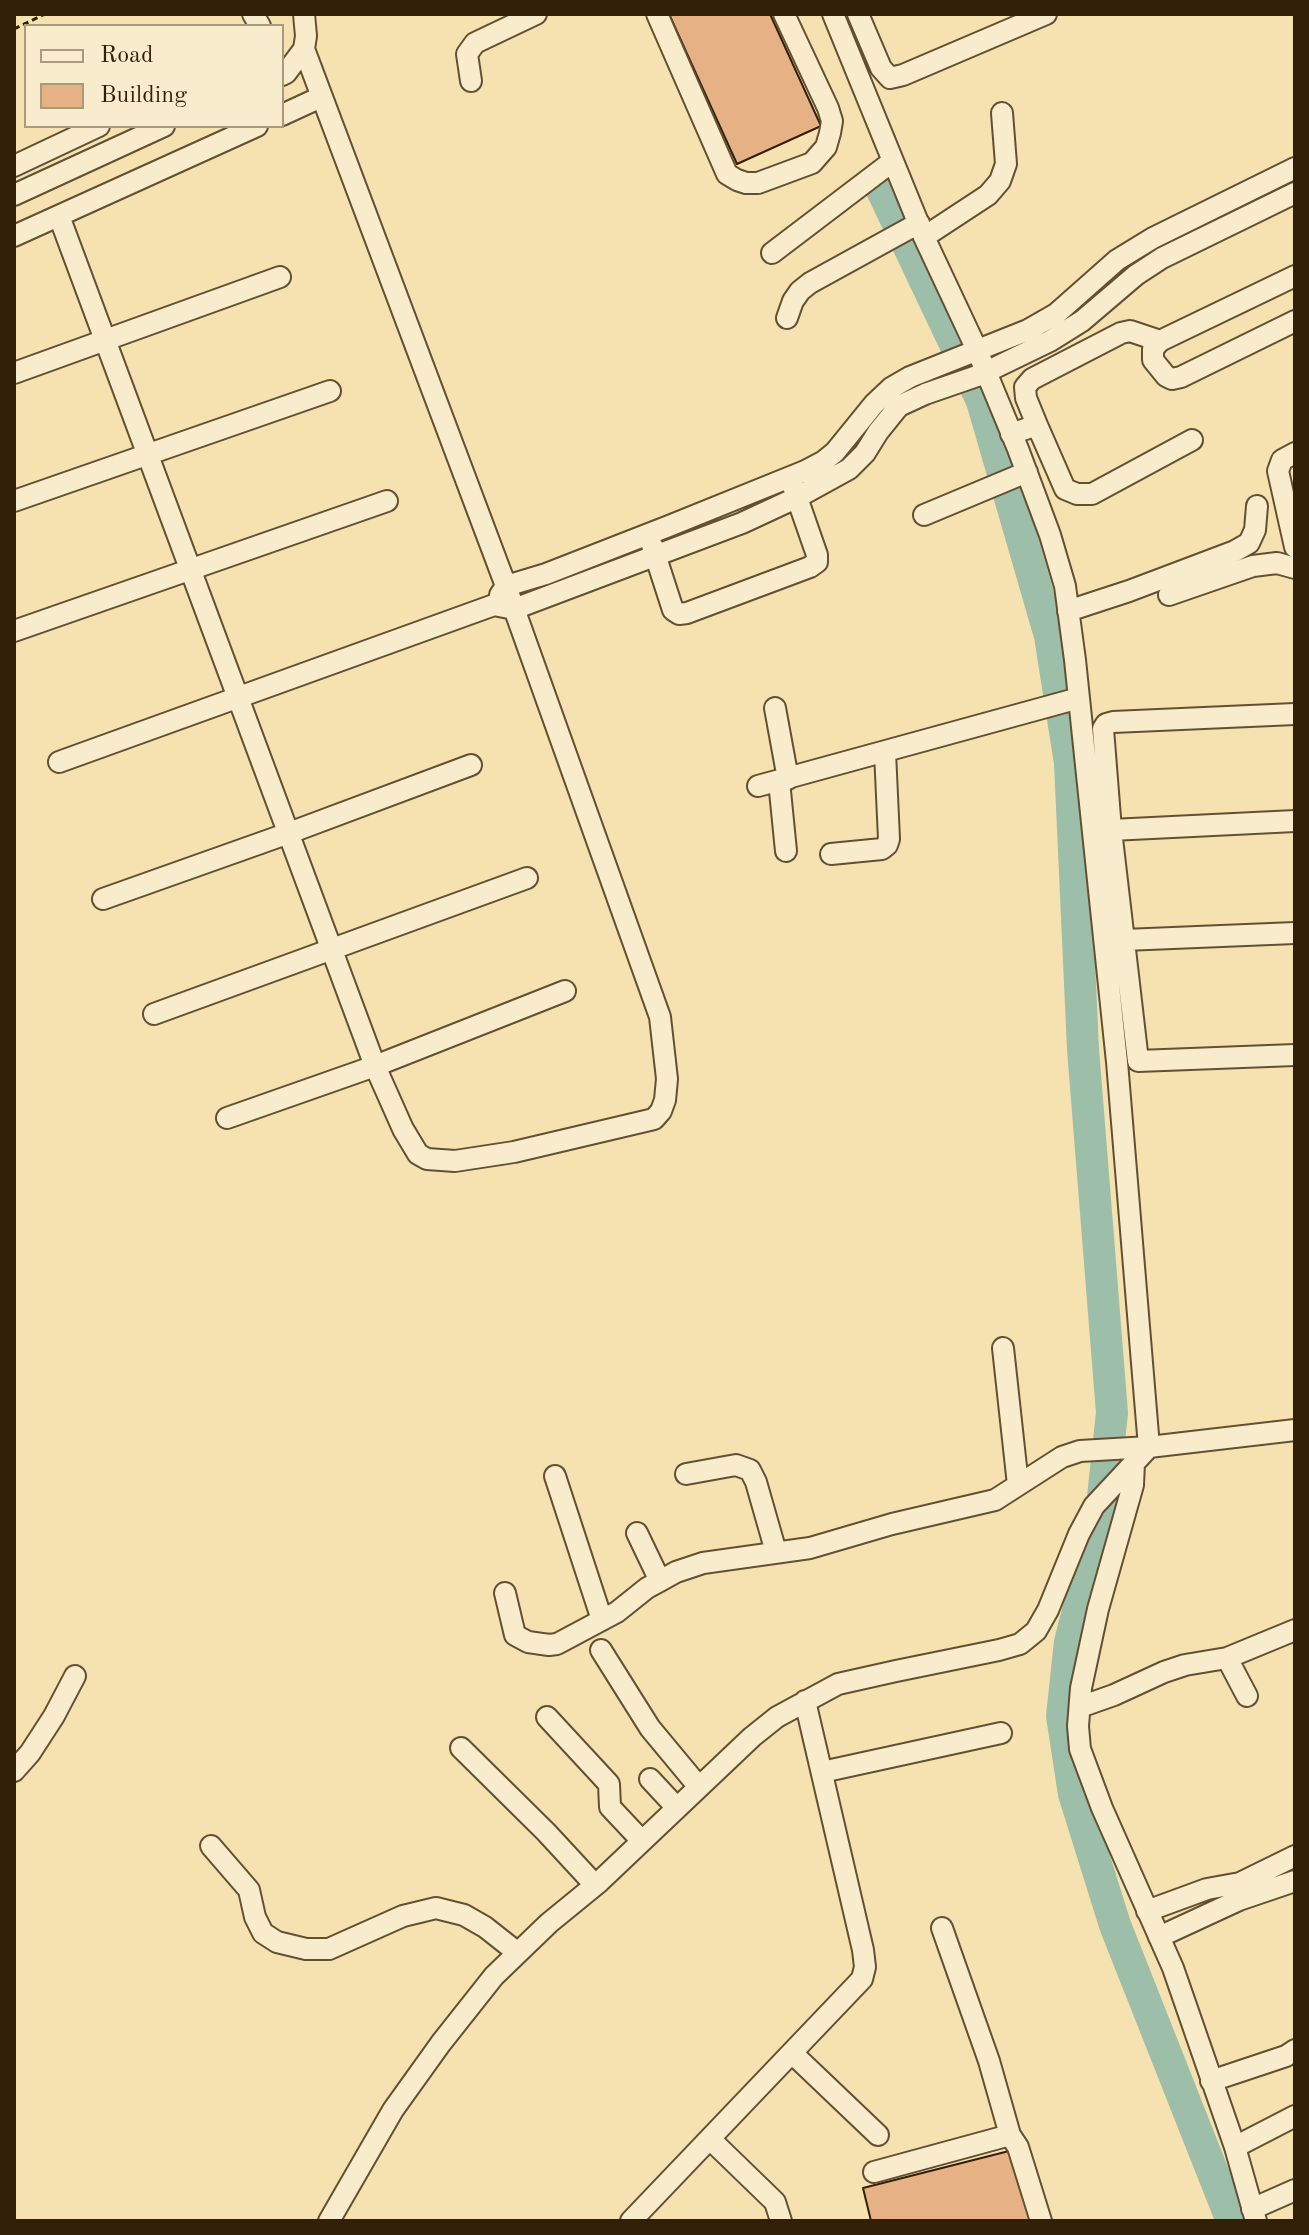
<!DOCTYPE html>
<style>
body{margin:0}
#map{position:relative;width:1309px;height:2235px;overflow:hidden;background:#f5e2b0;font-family:"Old Standard TT",serif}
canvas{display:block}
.frame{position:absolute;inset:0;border:16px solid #321f08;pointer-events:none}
.legend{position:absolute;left:24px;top:24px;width:260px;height:104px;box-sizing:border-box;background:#f8eccc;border:2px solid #a99a7e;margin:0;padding:10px 14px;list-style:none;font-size:24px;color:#321f08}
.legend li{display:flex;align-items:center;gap:16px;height:40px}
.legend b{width:40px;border:2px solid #a99a7e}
</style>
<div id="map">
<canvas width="1309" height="2235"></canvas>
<div class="frame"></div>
<ul class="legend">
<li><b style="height:10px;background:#f8eccc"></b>Road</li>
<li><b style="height:22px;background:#e7b186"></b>Building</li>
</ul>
</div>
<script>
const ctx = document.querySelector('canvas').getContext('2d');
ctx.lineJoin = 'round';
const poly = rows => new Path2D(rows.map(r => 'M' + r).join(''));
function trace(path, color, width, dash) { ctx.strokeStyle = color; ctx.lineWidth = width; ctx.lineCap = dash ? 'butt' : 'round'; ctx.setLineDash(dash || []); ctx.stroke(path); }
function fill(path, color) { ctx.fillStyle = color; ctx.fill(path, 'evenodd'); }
const river = poly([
 [880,186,982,401,1050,636,1070,763,1083,1049,1112,1413,1100,1525,1070,1642,1062,1716,1074,1794,1115,1925,1232,2221]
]);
const building = poly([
 [669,14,770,14,821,126,737,164,669,14],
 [1013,2150,1031,2221,871,2221,863,2188,1013,2150]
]);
const path = poly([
 [14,29,45,14]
]);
const minor = poly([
 [253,14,260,26],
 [657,14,727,174,737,180,746,183,758,183,812,163,826,147,830,133,832,121,828,108,784,14],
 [858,14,881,68,890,78,903,75,1046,14],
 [282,75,286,73,304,49,306,36,304,14],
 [471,81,467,54,475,43,536,14],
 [282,115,321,97],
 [14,166,99,126],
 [14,195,164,126],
 [59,216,375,1066,403,1129,418,1154,427,1159,455,1161,514,1152,654,1119,661,1111,665,1100,667,1079,660,1017,506,586,304,49],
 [14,236,257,126],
 [924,237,988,195,1000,181,1006,164,1002,113],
 [772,253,893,161],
 [1295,276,1160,341,1153,349,1153,360,1166,376,1172,379,1181,377,1295,321],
 [787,318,793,301,800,291,810,283,919,223],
 [14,373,280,277],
 [1037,425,1026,398,1025,387,1032,379,1121,333,1130,331,1160,341],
 [1011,434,1037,425,1065,489,1077,494,1092,494,1192,440],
 [1295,453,1282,460,1278,471,1295,547],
 [14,501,330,391],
 [924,515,1027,472],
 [652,545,673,610,679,614,687,613,810,567,817,562,817,555,793,486],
 [500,595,506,586,546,574,669,526,805,471,824,461,835,452,874,404,891,388,910,377,1028,330,1056,314,1117,260,1153,238,1295,168],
 [1169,595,1253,566,1277,563,1295,568],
 [1068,611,1129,591,1235,551,1249,543,1255,530,1257,506],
 [14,631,387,501],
 [775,708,788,779],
 [1295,714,1113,722,1106,724,1103,729,1111,830,1138,1061,1295,1055],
 [59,762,494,605,514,609,742,523,798,497,849,469,865,453,878,432,899,406,925,394,980,375,1050,341,1082,321,1136,275,1162,258,1295,193],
 [779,781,786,851],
 [758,786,1079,698],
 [1111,830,1295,821],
 [831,854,882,849,887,845,889,839,885,752],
 [103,899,289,833,471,765],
 [1124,940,1295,933],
 [154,1014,527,878],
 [227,1118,375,1066,565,991],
 [1003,1348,1018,1485],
 [1134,1462,1133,1485,1098,1609,1081,1688,1078,1726,1080,1749,1102,1808,1173,1968,1235,2147,1256,2221],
 [686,1474,736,1465,750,1470,756,1482,776,1552],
 [555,1476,602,1620],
 [637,1533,660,1581],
 [505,1593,515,1635,528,1642,549,1645,557,1644,617,1612,647,1588,660,1581,676,1572,703,1563,810,1548,892,1524,995,1500,1062,1457,1080,1451,1149,1447,1117,1062,1075,660,1065,586,1050,535,1018,449,977,350,924,237,833,14],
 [601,1650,650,1728,699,1787],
 [1227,1658,1295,1630],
 [1080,1707,1114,1695,1164,1672,1185,1665,1227,1658,1247,1696],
 [547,1717,609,1784,610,1807,642,1841],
 [461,1748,546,1832,595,1885],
 [14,1771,30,1753,54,1716,75,1676],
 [822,1772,1001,1733],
 [650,1779,677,1808],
 [211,1846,249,1890,255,1917,263,1933,277,1942,306,1949,329,1949,403,1916,436,1908,464,1915,485,1927,518,1953],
 [1147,1911,1207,1889,1240,1883,1295,1856],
 [942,1928,989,2061,1010,2135],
 [1159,1937,1239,1900,1295,1881],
 [792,2053,878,2135],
 [1211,2081,1286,2056,1295,2050],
 [710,2139,775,2202,781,2221],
 [1235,2147,1295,2116],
 [874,2172,1010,2135,1018,2147,1041,2221],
 [1252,2209,1295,2190],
 [329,2221,393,2110,441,2043,494,1976,549,1923,598,1883,752,1737,777,1717,838,1684,896,1671,999,1650,1020,1644,1036,1631,1048,1610,1079,1534,1094,1506,1149,1447,1295,1430],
 [631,2221,862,1979,865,1967,863,1950,805,1701]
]);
trace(river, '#9dbea8', 32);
fill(building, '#e7b186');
trace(building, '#321f08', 2);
trace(minor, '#635032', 24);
trace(path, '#321f08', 3, [6, 4]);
trace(minor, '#f8eccc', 20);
</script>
